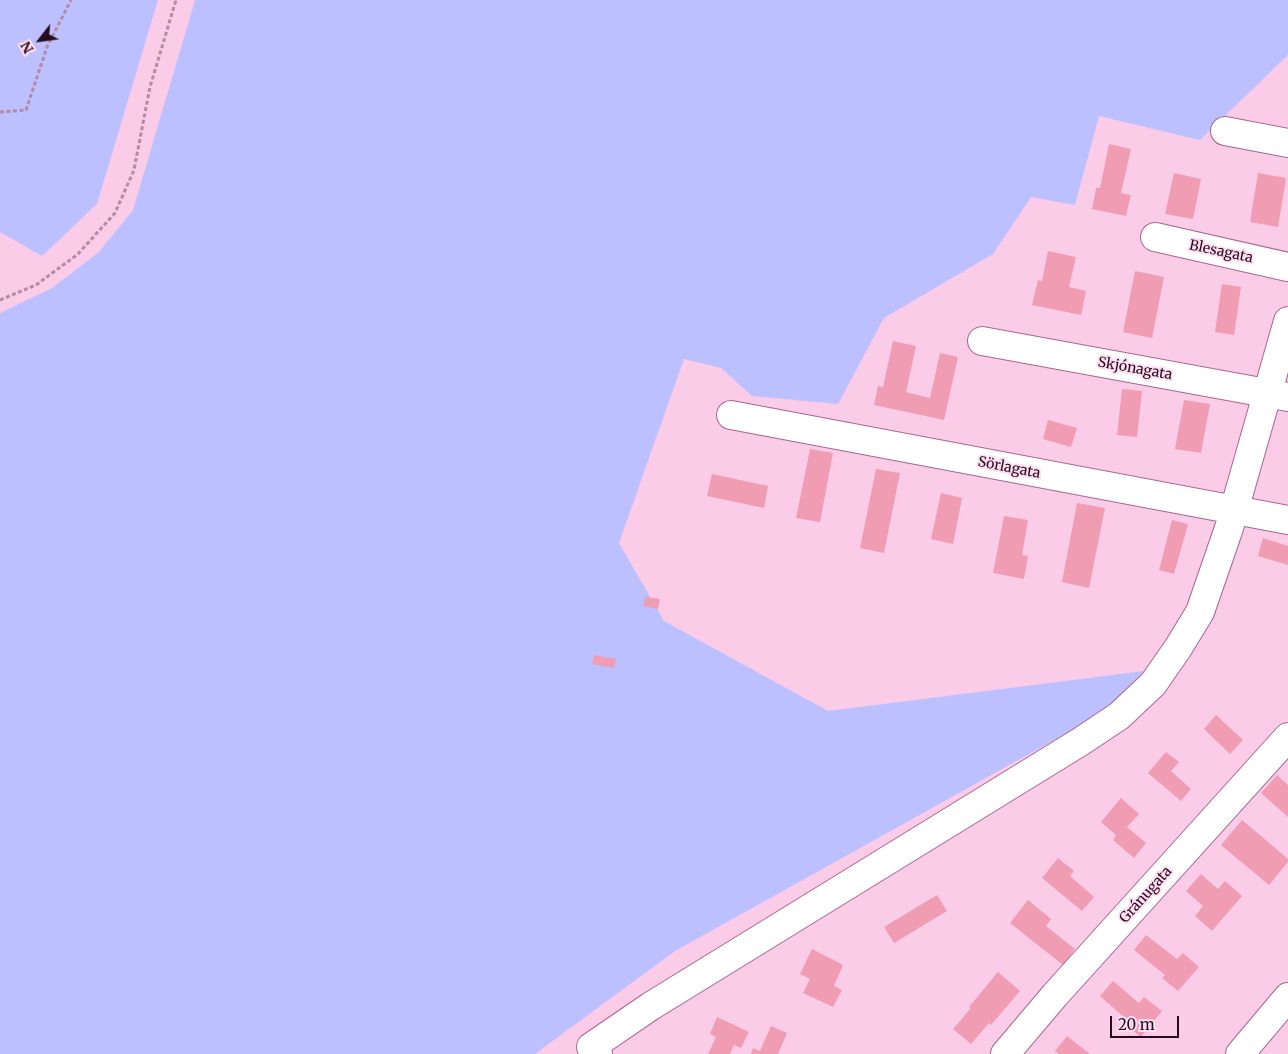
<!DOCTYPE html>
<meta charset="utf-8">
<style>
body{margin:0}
#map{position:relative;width:1288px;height:1054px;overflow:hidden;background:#fbcce8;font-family:Merriweather,serif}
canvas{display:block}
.north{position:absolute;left:15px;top:15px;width:50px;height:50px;-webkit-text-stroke:4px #ffdef1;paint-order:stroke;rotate:240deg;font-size:14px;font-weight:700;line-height:20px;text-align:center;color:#270c1e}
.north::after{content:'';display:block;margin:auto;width:18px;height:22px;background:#270c1e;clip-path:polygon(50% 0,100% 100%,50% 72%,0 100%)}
.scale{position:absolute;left:1110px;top:1016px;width:69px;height:22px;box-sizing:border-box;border:2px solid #270c1e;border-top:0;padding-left:6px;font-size:15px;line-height:18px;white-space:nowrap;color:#270c1e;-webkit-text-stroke:4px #ffdef1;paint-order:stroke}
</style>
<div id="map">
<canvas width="1288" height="1054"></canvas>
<div class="north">N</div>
<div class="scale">20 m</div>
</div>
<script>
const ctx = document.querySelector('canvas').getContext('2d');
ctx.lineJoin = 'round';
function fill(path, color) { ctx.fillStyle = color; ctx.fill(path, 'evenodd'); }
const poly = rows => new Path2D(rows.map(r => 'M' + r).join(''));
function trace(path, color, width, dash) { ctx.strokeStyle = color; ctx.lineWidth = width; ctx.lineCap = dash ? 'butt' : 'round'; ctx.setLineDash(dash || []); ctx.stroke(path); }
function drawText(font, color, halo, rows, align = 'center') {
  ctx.font = font + ' Merriweather,serif'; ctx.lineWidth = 4; ctx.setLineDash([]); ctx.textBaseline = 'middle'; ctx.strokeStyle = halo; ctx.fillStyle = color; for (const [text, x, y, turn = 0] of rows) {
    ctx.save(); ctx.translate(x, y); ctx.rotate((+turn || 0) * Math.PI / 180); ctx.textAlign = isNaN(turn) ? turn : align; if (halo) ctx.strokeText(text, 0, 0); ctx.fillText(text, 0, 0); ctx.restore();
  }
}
const green = poly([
 [0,0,158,0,97,204,42,256,0,232],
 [195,0,1288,0,1288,55,1200,140,1099,116,1075,205,1031,197,993,254,884,318,838,404,752,396,721,368,684,359,619,543,664,621,828,711,1144,671,1110,709,675,951,535,1054,0,1054,0,313,52,288,99,252,133,210]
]);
const building = poly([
 [1109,144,1131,149,1121,193,1131,195,1126,216,1092,209,1096,188,1100,188],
 [1174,173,1201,179,1193,219,1165,214],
 [1258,173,1286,178,1278,227,1250,222],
 [1048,251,1076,257,1069,287,1086,291,1081,315,1032,305,1038,280,1042,281],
 [1135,271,1164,277,1152,338,1123,332],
 [1222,284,1241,287,1234,335,1215,332],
 [893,341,916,346,906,392,930,398,940,353,958,357,944,420,874,405,878,386,883,387],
 [1122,389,1142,391,1137,437,1117,435],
 [1184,400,1210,404,1201,453,1175,449],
 [1048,420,1077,428,1071,447,1043,439],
 [810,449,833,453,820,522,796,518],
 [876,469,900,473,884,553,860,548],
 [712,474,768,486,764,508,707,496],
 [941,493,962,498,953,544,931,539],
 [1077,503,1105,508,1089,588,1062,582],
 [1004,516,1028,520,1022,555,1028,556,1024,579,993,573],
 [1172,520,1188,524,1174,574,1159,570],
 [1263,538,1288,546,1288,565,1258,556],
 [645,597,660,599,658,609,643,606],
 [594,655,616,659,614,668,592,664],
 [1216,715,1243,740,1230,754,1204,729],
 [1166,752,1179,762,1171,771,1191,789,1181,801,1148,773],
 [1277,775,1288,785,1288,817,1261,793],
 [1121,798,1139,814,1127,827,1146,843,1134,858,1113,840,1116,835,1101,822],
 [1242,820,1288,859,1288,862,1269,885,1221,845],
 [1058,858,1074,871,1070,876,1094,897,1082,911,1042,878],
 [1201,874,1218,889,1225,881,1242,896,1212,931,1195,916,1203,906,1186,891],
 [937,895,947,911,894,943,884,927],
 [1028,900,1051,919,1046,926,1075,949,1063,965,1010,923],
 [1146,935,1177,959,1183,953,1199,967,1178,991,1162,978,1165,975,1134,950],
 [812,949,843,965,834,986,842,990,833,1007,803,993,810,979,800,974],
 [998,972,1020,991,991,1025,989,1023,971,1044,953,1029,971,1008,969,1007],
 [1113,981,1139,1003,1144,997,1162,1011,1141,1037,1123,1023,1126,1019,1100,996],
 [717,1017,749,1032,741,1048,734,1045,730,1054,708,1054,716,1037,710,1034],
 [771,1026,787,1033,778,1054,751,1054,753,1048,760,1051],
 [1067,1036,1090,1054,1059,1054,1055,1051]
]);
const path = poly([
 [0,112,26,110,47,47,71,0],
 [0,300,36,285,78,254,115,213,134,170,150,87,176,0]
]);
const minor = poly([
 [1225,131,1288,143],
 [1155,237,1288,267],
 [982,341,1288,397],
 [731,415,1288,520],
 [598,1054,591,1047,651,1006,1080,742,1119,716,1153,684,1178,648,1200,612,1229,528,1288,321],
 [1005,1054,1055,995,1288,737],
 [1240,1054,1288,997]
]);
const streetNames = [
 ["Blesagata",1221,252,12],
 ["Skjónagata",1135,369,10],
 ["Sörlagata",1009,468,11],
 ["Gránugata",1146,895,-48]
];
fill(green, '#bdc0ff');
fill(building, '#f09cb3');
trace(minor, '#ab6591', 30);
trace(path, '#b38ba4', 3, [4, 2.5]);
trace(minor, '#fff', 28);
drawText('14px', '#270c1e', '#ffdef1', streetNames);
</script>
